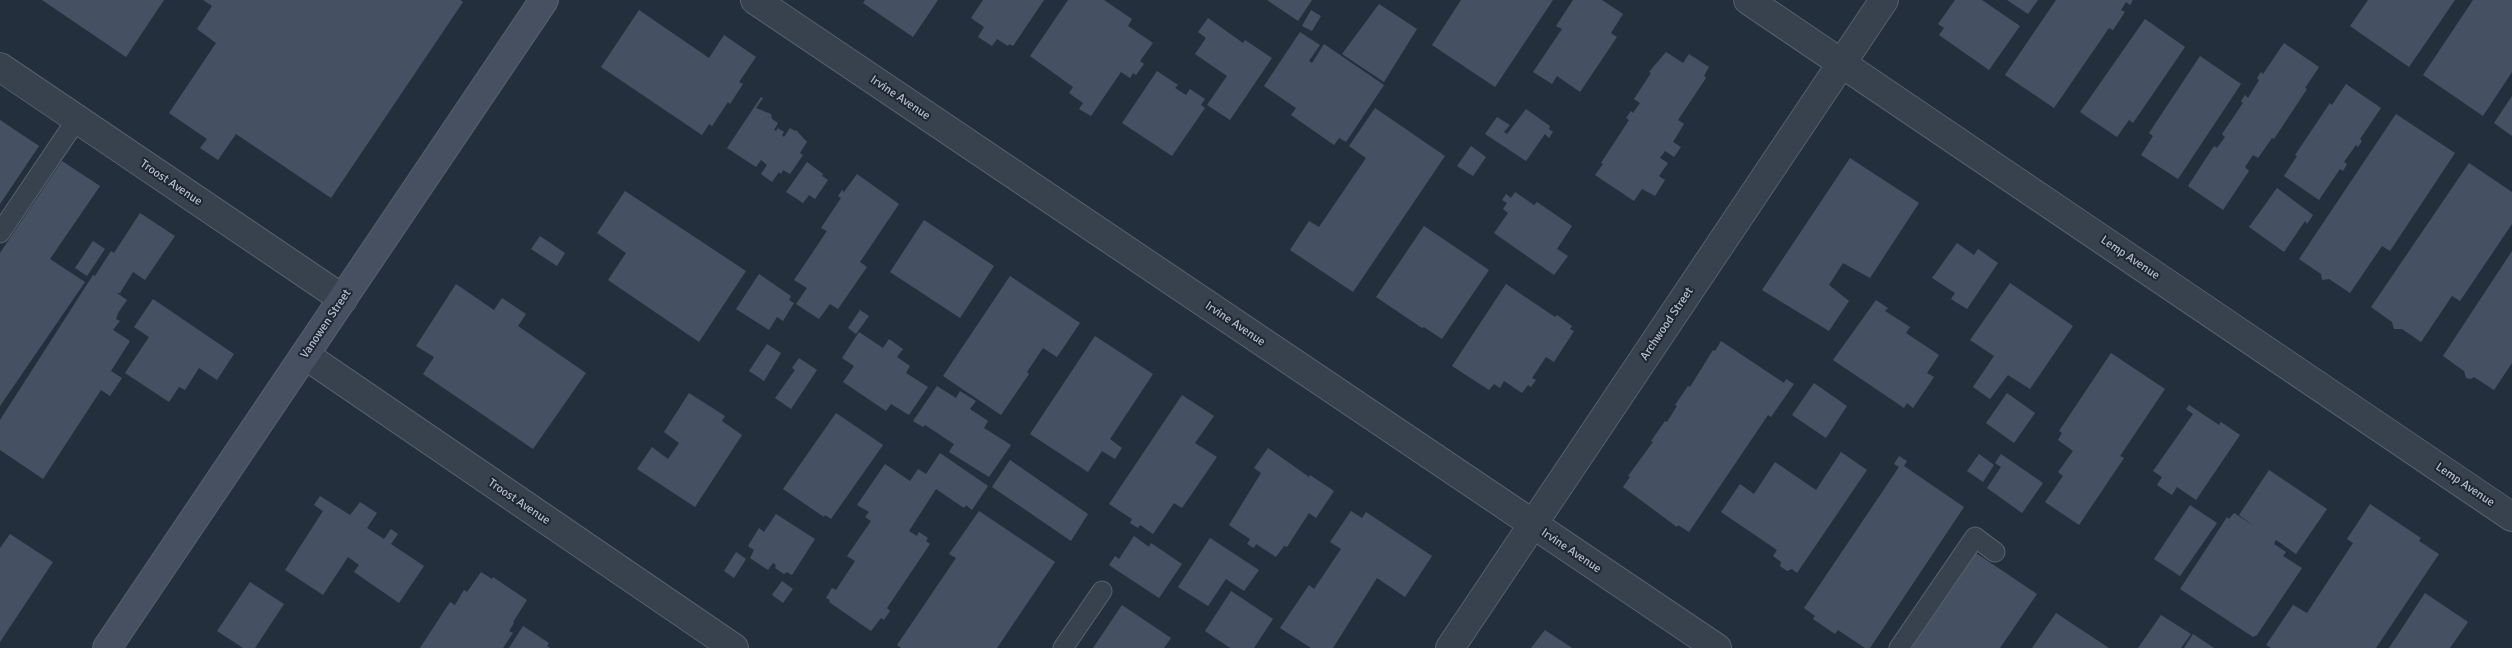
<!DOCTYPE html>
<style>
body{margin:0}
canvas{display:block;background:#242f3e}
</style>
<canvas width="2512" height="648"></canvas>
<script>
const ctx = document.querySelector('canvas').getContext('2d');
ctx.lineJoin = 'round';
function fill(path, color) { ctx.fillStyle = color; ctx.fill(path, 'evenodd'); }
const poly = rows => new Path2D(rows.map(r => 'M' + r).join(''));
function trace(path, color, width, dash) { ctx.strokeStyle = color; ctx.lineWidth = width; ctx.lineCap = dash ? 'butt' : 'round'; ctx.setLineDash(dash || []); ctx.stroke(path); }
function drawText(font, color, halo, rows, align = 'center') {
  ctx.font = font + ' Signika,sans-serif'; ctx.lineWidth = 4; ctx.setLineDash([]); ctx.textBaseline = 'middle'; ctx.strokeStyle = halo; ctx.fillStyle = color; for (const [text, x, y, turn = 0] of rows) {
    ctx.save(); ctx.translate(x, y); ctx.rotate((+turn || 0) * Math.PI / 180); ctx.textAlign = isNaN(turn) ? turn : align; if (halo) ctx.strokeText(text, 0, 0); ctx.fillText(text, 0, 0); ctx.restore();
  }
}
const building = poly([
 [42,0,164,0,126,57],
 [203,0,460,0,463,2,331,198,236,134,218,160,200,148,207,139,169,113,216,43,197,29,212,6],
 [865,0,938,0,913,37,863,3],
 [983,0,1044,0,1013,46,1009,44,1008,46,997,39,992,46,978,37,984,27,971,18],
 [1068,0,1104,0,1132,19,1128,26,1153,43,1140,61,1144,64,1136,75,1133,73,1130,78,1121,72,1091,116,1079,109,1083,103,1069,93,1073,87,1030,56],
 [1267,0,1312,0,1298,21],
 [1461,0,1553,0,1495,87,1432,45],
 [1573,0,1602,0,1623,14,1611,33,1617,37,1580,92,1557,76,1552,84,1533,72,1562,29,1556,26],
 [1955,0,1982,0,2020,26,1989,70,1939,35,1944,28,1938,24],
 [2007,0,2038,0,2028,14],
 [2056,0,2133,0,2130,5,2126,2,2121,10,2125,12,2113,30,2109,28,2054,108,2005,75],
 [2368,0,2455,0,2409,67,2350,26],
 [2473,0,2512,0,2512,72,2483,116,2423,75],
 [1379,4,1417,29,1384,82,1342,54],
 [639,10,709,58,724,35,756,57,739,82,743,84,730,104,728,102,712,126,709,124,702,135,601,67],
 [1311,10,1321,16,1312,31,1302,26],
 [1208,18,1243,43,1245,40,1272,58,1230,120,1207,105,1227,76,1195,54,1206,38,1198,32],
 [2145,19,2185,47,2133,123,2129,120,2117,137,2080,112],
 [1300,32,1320,45,1309,61,1312,63,1324,44,1384,85,1346,142,1339,138,1334,145,1291,115,1296,108,1264,86],
 [2284,43,2319,67,2305,88,2307,89,2274,139,2272,138,2258,158,2253,155,2245,167,2249,171,2223,210,2188,186,2214,146,2217,148,2225,137,2222,134,2243,103,2241,101,2245,95,2248,98,2259,80,2257,78,2261,72,2263,74],
 [1666,52,1683,63,1689,54,1709,67,1704,76,1706,78,1678,120,1684,124,1673,142,1681,147,1674,157,1665,151,1660,158,1668,163,1659,176,1665,180,1655,196,1642,189,1634,201,1595,175,1603,164,1601,163,1629,120,1626,118,1631,111,1633,113,1640,103,1634,99,1651,73,1649,72],
 [2200,56,2241,84,2178,179,2141,155,2153,136,2149,133],
 [1157,71,1178,85,1175,88,1186,95,1190,89,1205,99,1201,105,1205,108,1172,156,1122,123],
 [2346,84,2381,108,2360,139,2362,141,2358,147,2356,145,2344,162,2347,164,2343,171,2340,169,2319,200,2284,176,2297,156,2295,155,2330,103,2332,105],
 [2512,96,2512,136,2494,123],
 [761,97,763,98,756,108,771,114,772,119,778,123,774,130,776,131,778,128,784,132,782,135,784,137,790,128,795,131,796,130,807,142,800,153,803,155,790,174,783,170,781,174,779,172,772,182,761,174,767,165,761,160,756,167,727,148],
 [1375,108,1445,156,1353,292,1290,250,1309,221,1319,227,1366,158,1349,146],
 [1526,109,1550,126,1549,129,1553,132,1549,138,1545,134,1526,161,1485,134,1497,117,1510,125,1504,132,1507,134],
 [2396,114,2455,153,2390,251,2382,246,2350,293,2329,279,2322,280,2321,274,2299,259],
 [0,120,39,146,0,204],
 [1471,146,1486,157,1473,176,1457,166],
 [1850,158,1919,203,1870,278,1843,263,1829,285,1849,301,1829,331,1762,290],
 [62,161,100,186,50,259,85,282,0,406,0,253],
 [807,162,823,174,822,176,828,180,815,199,809,195,803,203,786,192],
 [2469,163,2512,192,2512,224,2460,301,2452,296,2421,342,2402,329,2394,329,2392,322,2371,307],
 [857,174,899,204,860,262,867,267,838,309,830,304,819,319,796,304,807,288,794,280,827,231,821,228,841,198,838,196,842,190,844,192],
 [2277,188,2313,215,2307,224,2305,221,2284,252,2249,227],
 [625,191,746,271,699,342,608,280,626,253,597,233],
 [1515,192,1534,205,1537,202,1572,226,1557,249,1568,256,1554,275,1494,233,1508,213,1503,209,1507,203,1502,200,1506,194,1511,198],
 [140,213,175,236,145,280,133,272,120,293,117,293,127,300,118,313,116,319,120,321,113,330,130,341,111,371,122,378,110,396,101,390,43,479,0,450,0,420,93,275,95,276,111,251,114,253],
 [924,220,994,266,960,318,890,272],
 [1424,226,1489,270,1442,339,1424,327,1422,328,1376,297],
 [540,236,565,253,557,266,531,249],
 [93,241,105,249,87,276,75,268],
 [1957,243,1974,255,1978,249,1998,263,1967,309,1951,299,1955,293,1932,278],
 [2512,251,2512,363,2494,390,2474,377,2471,379,2466,378,2464,371,2443,356],
 [759,274,791,296,789,300,794,303,783,321,777,317,769,330,736,309],
 [1010,276,1080,323,1057,357,1043,348,1027,372,1029,374,1001,415,943,376],
 [2010,283,2073,326,2030,389,2008,375,1990,399,1973,387,1994,356,1970,340],
 [456,284,494,310,502,298,526,314,518,326,586,373,533,449,423,374,434,357,416,346],
 [1506,284,1555,317,1557,315,1572,326,1570,329,1574,331,1554,362,1546,357,1532,378,1536,380,1531,387,1528,385,1522,393,1504,381,1500,388,1494,384,1489,390,1452,366],
 [153,299,234,354,217,380,199,368,185,390,179,387,169,402,125,373,149,337,134,327],
 [1876,300,1888,308,1885,311,1910,327,1906,333,1939,355,1927,373,1934,377,1913,408,1907,403,1904,408,1833,360],
 [860,310,869,316,856,334,848,328],
 [859,332,883,348,889,339,903,349,897,357,910,366,906,373,928,387,909,415,891,404,886,411,843,382,854,366,842,358],
 [1095,336,1153,374,1110,439,1122,448,1115,459,1102,451,1088,472,1030,434],
 [1721,341,1784,383,1786,379,1794,384,1771,417,1768,415,1689,532,1678,525,1677,527,1623,487,1630,477,1628,476,1653,442,1651,441,1665,421,1667,422,1677,406,1675,405,1688,386,1690,387,1713,350,1715,351],
 [767,344,781,353,764,381,749,371],
 [2111,353,2165,389,2120,456,2124,458,2079,525,2045,502,2063,476,2058,472,2073,451,2058,440,2062,433,2059,431],
 [799,358,817,370,791,409,775,398,795,370,792,368],
 [1814,383,1847,406,1826,438,1792,415],
 [937,386,956,398,960,391,976,401,970,409,988,421,984,428,1011,445,989,477,949,452,954,444,925,425,923,427,913,421],
 [689,393,725,416,722,421,742,435,695,507,637,469,652,447,668,459,679,443,664,432],
 [2007,393,2035,413,2014,443,1986,423],
 [1182,395,1214,416,1195,443,1217,457,1182,508,1174,503,1153,534,1140,525,1138,528,1130,523,1132,519,1109,504],
 [2189,405,2219,425,2221,422,2240,435,2196,500,2177,487,2172,495,2157,485,2162,477,2153,471,2193,414,2186,409],
 [836,413,883,445,831,519,825,515,824,517,783,489],
 [1268,448,1309,477,1310,475,1334,491,1316,518,1309,513,1287,547,1284,546,1276,557,1256,544,1254,548,1247,544,1250,539,1229,525,1261,473,1254,468],
 [1841,452,1867,470,1797,573,1792,569,1787,571,1780,566,1781,562,1773,556,1777,550,1721,512,1740,484,1754,494,1775,462,1816,490],
 [940,453,988,486,972,510,966,505,964,508,936,489,909,531,917,536,919,532,928,538,926,541,930,544,887,608,890,611,884,620,881,618,871,631,829,602,830,600,826,598,832,588,836,590,855,561,847,556,871,521,865,517,869,512,857,505,885,464,910,481,918,469,926,474],
 [1979,454,1994,465,1983,482,1967,471],
 [2001,454,2043,483,2022,513,1987,488,2001,467,1995,463],
 [1899,456,1907,461,1904,466,1964,507,1870,648,1865,648,1838,630,1835,634,1813,619,1815,616,1804,608,1899,467,1894,464],
 [1010,460,1088,514,1071,541,992,487],
 [2269,470,2327,509,2296,554,2276,540,2274,544,2286,552,2283,556,2302,568,2257,635,2253,637,2180,589,2227,517,2229,519,2234,513,2254,526,2239,515],
 [320,496,350,515,360,502,377,513,367,528,384,539,391,529,398,534,391,544,424,566,399,603,354,572,359,565,348,557,323,595,285,570,323,511,314,505],
 [2370,504,2421,538,2419,541,2439,554,2376,648,2271,648,2266,645,2293,605,2307,613,2353,543,2347,539],
 [2190,505,2217,523,2180,576,2154,559],
 [979,511,1055,562,997,648,901,648,897,645,956,558,949,554],
 [1351,511,1362,518,1366,512,1432,556,1405,597,1377,578,1333,648,1311,648,1280,628,1309,585,1314,589,1341,549,1330,542],
 [776,514,815,539,792,575,787,572,784,574,775,568,776,565,773,563,768,570,750,558,754,550,748,546,759,528,764,532],
 [10,534,53,562,0,642,0,548],
 [1134,536,1149,547,1151,543,1182,564,1159,598,1109,565,1115,556,1119,559],
 [1210,538,1259,570,1244,591,1226,579,1208,606,1178,587],
 [1973,551,2037,594,2000,648,1908,648],
 [736,552,746,559,734,578,724,571],
 [481,572,492,579,493,577,527,600,513,622,514,623,509,631,513,633,503,648,420,648,450,602,455,605,464,590,467,592],
 [782,581,793,589,783,603,772,595],
 [250,582,284,604,255,648,243,648,217,631],
 [1231,591,1273,619,1254,648,1230,648,1205,631],
 [2425,593,2468,622,2450,648,2389,648],
 [1122,605,1171,638,1164,648,1093,648],
 [2056,613,2109,648,2032,648],
 [2161,615,2191,634,2181,648,2138,648],
 [523,626,549,643,547,646,550,648,509,648],
 [1545,630,1572,648,1531,648],
 [2193,634,2214,648,2184,648]
]);
const lane = poly([
 [0,233,77,119],
 [1063,648,1102,591],
 [1899,648,1975,537,1995,552]
]);
const street = poly([
 [755,0,1717,648],
 [1748,0,2512,517],
 [0,67,343,299],
 [305,355,734,648],
 [1450,648,1884,0]
]);
const secondary = poly([
 [107,648,544,0]
]);
const streetNames = [
 ["Irvine Avenue",900,98,34],
 ["Troost Avenue",171,183,34],
 ["Lemp Avenue",2130,258,34],
 ["Vanowen Street",326,324,-56],
 ["Irvine Avenue",1235,324,34],
 ["Archwood Street",1667,324,-56],
 ["Lemp Avenue",2465,485,34],
 ["Troost Avenue",519,502,34],
 ["Irvine Avenue",1571,551,34]
];
fill(building, '#455162');
trace(lane, '#565f6c', 21);
trace(street, '#565f6c', 30);
trace(secondary, '#565f6c', 30);
trace(lane, '#38414e', 19);
trace(street, '#38414e', 28);
trace(secondary, '#465061', 28);
drawText('12px', '#b4bcc9', '#1d2633', streetNames);
</script>
